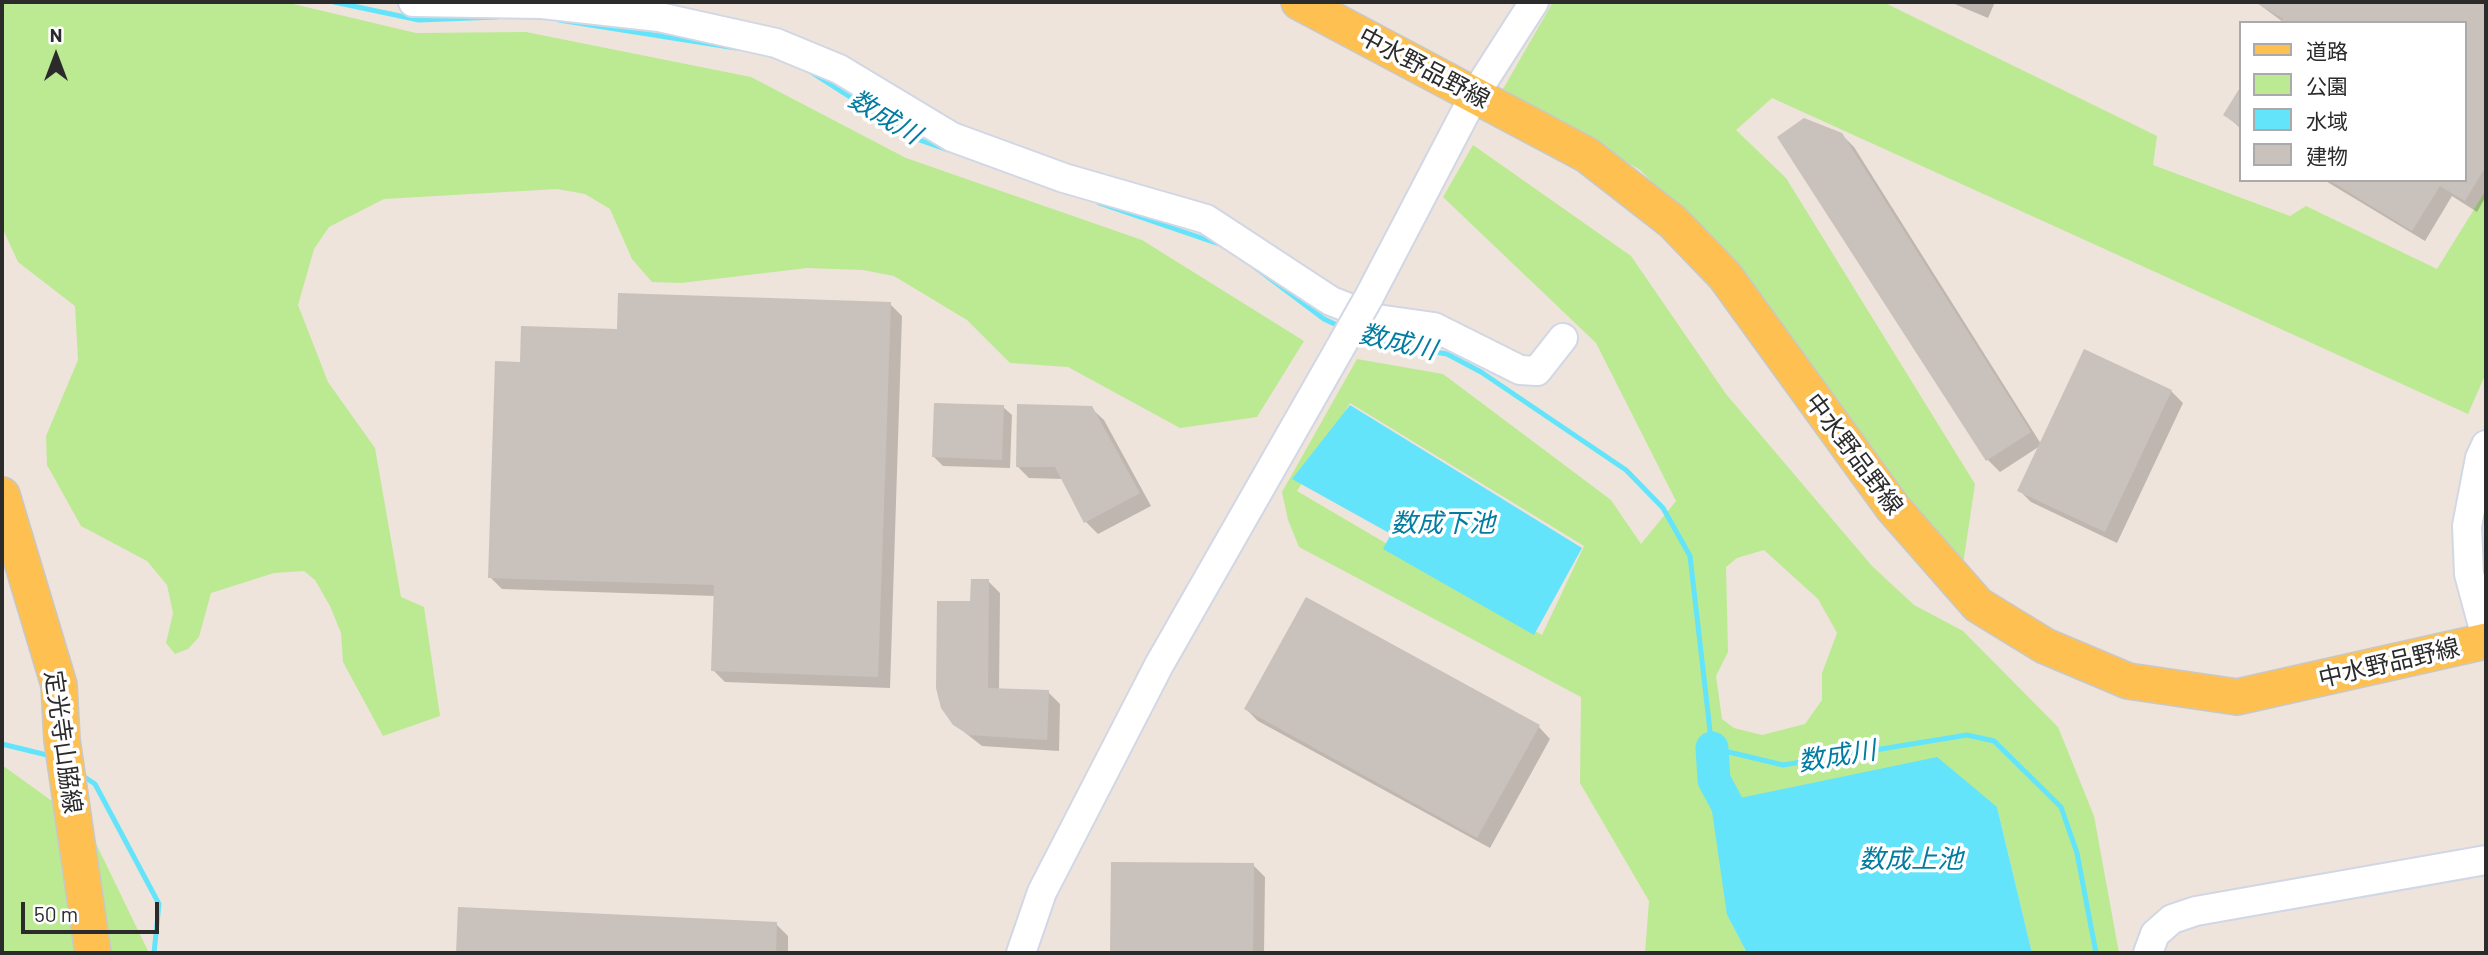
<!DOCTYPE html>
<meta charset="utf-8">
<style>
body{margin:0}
#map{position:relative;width:2488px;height:955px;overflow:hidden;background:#eee4db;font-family:Barlow,"Noto Sans JP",sans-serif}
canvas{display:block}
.frame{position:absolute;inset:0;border:4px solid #2b2b2b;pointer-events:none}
.legend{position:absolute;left:2239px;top:21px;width:228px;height:161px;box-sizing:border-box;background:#fff;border:2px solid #aaa;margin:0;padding:9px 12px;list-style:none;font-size:21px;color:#2b2b2b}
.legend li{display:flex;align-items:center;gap:14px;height:35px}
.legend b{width:35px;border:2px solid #aaa}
.north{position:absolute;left:21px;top:21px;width:70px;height:70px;-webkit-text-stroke:5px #fff;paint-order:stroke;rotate:0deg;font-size:19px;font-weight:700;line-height:28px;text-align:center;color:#2b2b2b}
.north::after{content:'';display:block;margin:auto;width:24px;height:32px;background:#2b2b2b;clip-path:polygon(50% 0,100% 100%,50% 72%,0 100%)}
.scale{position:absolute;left:21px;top:902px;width:138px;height:32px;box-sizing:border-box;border:4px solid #2b2b2b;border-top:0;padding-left:9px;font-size:21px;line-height:24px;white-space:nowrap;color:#2b2b2b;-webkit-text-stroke:5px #fff;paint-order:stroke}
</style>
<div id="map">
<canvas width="2488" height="955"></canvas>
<div class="frame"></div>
<ul class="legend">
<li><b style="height:9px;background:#fec151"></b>道路</li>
<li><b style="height:19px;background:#bbea93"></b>公園</li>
<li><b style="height:19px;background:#64e4fa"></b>水域</li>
<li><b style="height:19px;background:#c9c1bb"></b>建物</li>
</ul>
<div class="north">N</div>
<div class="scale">50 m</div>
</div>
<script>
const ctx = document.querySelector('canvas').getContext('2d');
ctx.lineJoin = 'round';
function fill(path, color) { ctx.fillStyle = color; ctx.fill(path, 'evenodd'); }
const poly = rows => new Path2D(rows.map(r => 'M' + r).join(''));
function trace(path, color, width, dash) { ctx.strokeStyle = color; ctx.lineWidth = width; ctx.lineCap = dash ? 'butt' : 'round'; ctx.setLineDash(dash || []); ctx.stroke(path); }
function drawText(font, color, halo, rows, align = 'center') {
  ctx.font = font + ' Barlow,"Noto Sans JP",sans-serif'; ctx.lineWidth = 7; ctx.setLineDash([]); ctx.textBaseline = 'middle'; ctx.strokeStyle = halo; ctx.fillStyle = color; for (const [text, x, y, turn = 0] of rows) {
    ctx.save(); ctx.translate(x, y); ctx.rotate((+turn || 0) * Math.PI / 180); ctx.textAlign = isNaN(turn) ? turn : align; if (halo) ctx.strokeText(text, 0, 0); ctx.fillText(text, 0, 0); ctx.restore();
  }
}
const green = poly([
 [2,2,285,2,416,33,526,32,751,77,906,158,1142,240,1304,341,1257,417,1180,428,1068,367,1010,363,967,320,894,276,863,270,807,268,681,283,652,282,632,259,610,209,585,194,557,189,384,199,329,227,314,249,298,305,328,382,375,448,401,597,424,607,440,716,383,736,343,662,341,633,330,606,315,580,304,571,274,573,211,593,199,637,188,649,175,654,166,643,173,613,167,585,147,561,81,526,47,465,46,436,78,360,75,306,18,262,2,227],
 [1553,2,1883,2,2157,136,2153,165,2290,216,2306,206,2437,269,2486,190,2486,373,2468,414,1772,98,1736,130,1786,178,1975,484,1962,571,1722,252,1640,170,1503,89],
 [1473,145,1631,256,1726,394,1872,566,1914,605,1963,631,2058,727,2094,816,2119,953,2032,953,1997,807,1727,915,1747,953,1645,953,1649,901,1580,783,1581,697,1299,547,1288,520,1282,492,1357,359,1443,374,1611,500,1641,544,1676,501,1596,343,1443,197],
 [1350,403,1584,546,1542,635,1297,491],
 [1764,550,1818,599,1837,633,1822,673,1822,700,1805,724,1762,735,1734,728,1722,719,1716,676,1728,652,1726,567,1737,558],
 [2,765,88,827,149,953,2,953]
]);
const water = poly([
 [1350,405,1582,548,1534,635,1383,549,1391,534,1292,479],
 [1937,757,1997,807,2032,953,1747,953,1727,915,1711,804]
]);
const shadow = poly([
 [1950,2,1995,2,1988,18],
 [2256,2,2486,2,2486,196,2477,212,2452,196,2425,241,2324,180,2465,180,2465,23,2283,22],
 [2241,90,2241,129,2226,115],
 [1841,134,1854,147,2041,444,2171,391,2183,403,2117,543,2031,502,2019,490,2040,446,2000,472,1988,460,1779,138],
 [890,304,902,316,890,688,725,682,713,670,715,596,502,589,490,577,522,363,618,331],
 [1003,407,1012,415,1010,468,943,466,934,457],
 [1091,408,1104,420,1151,506,1098,534,1086,522,1063,479,1029,478,1017,466],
 [988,581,1000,593,999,690,1048,692,1060,704,1059,751,982,746,954,724,972,603],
 [1246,709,1539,727,1550,739,1490,848,1258,721],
 [1112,864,1253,865,1265,877,1264,953,1112,953],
 [460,908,776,924,788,936,788,953,458,953]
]);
const stream = poly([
 [334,2,419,20,497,17],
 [559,20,736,48],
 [811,72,914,138,948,150],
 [1099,203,1222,245],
 [1256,268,1324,319,1343,328],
 [1358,336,1369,341,1447,354,1481,372,1626,470,1663,508,1690,556,1712,748,1783,765,1967,735,1994,741,2061,807,2077,853,2096,953],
 [2,744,51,756],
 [80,774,95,784,159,904,154,953]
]);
const river = poly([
 [1712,748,1714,780,1743,834]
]);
const building = poly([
 [2255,2,2486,2,2486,166,2465,201,2440,186,2412,231,2329,180,2465,180,2465,23,2280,23,2283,19],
 [2241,86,2241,127,2223,115],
 [1804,118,1842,133,2031,432,1986,461,1777,137],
 [618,293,891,302,878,677,711,671,714,585,488,578,495,361,520,362,521,326,617,329],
 [2084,349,2172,390,2105,532,2017,491],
 [934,403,1004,405,1002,460,932,457],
 [1017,404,1092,406,1140,493,1084,523,1055,467,1016,467],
 [971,579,989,579,988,688,1049,690,1047,740,969,735,953,725,941,708,936,688,937,601,970,601],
 [1306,597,1540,725,1477,838,1244,709],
 [1111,862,1254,863,1253,953,1110,953],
 [458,907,777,922,776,953,456,953]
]);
const minor = poly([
 [413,2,542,4,659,17,776,43,839,69,952,137,1064,178,1206,219,1331,301,1377,319,1434,327,1520,370,1537,371,1563,338],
 [1369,297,1475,94,1534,2],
 [2486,445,2480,458,2467,526,2469,574,2486,637],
 [1021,953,1042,892,1159,665,1340,348],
 [2148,953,2155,934,2172,919,2196,911,2486,860]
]);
const major = poly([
 [1299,2,1587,155,1673,222,1725,276,1893,508,1978,605,2045,646,2128,681,2237,697,2486,641],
 [2,495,59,685,62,740,93,953]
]);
const minorBridge = poly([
 [1340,348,1369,297]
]);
const streetNames = [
 ["中水野品野線",1424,68,28],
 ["中水野品野線",1854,454,53],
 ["中水野品野線",2389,663,-13],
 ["定光寺山脇線",63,742,82]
];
const waterNames = [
 ["数成川",885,117,31],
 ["数成川",1398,342,13],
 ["数成下池",1443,523],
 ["数成川",1837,756,-9],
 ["数成上池",1911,859]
];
fill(green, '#bbea93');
fill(water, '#64e4fa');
fill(shadow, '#0003');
trace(stream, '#64e4fa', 5);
trace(river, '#64e4fa', 33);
fill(building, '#c9c1bb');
trace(minor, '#d1d7e5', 32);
trace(major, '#c8c8c8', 38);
trace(minor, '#fff', 28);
trace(major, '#fec151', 35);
trace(minorBridge, '#d1d7e5', 32, []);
trace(minorBridge, '#fff', 28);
drawText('24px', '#2b2b2b', '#fff', streetNames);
drawText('italic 26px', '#027da1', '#fff', waterNames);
</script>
